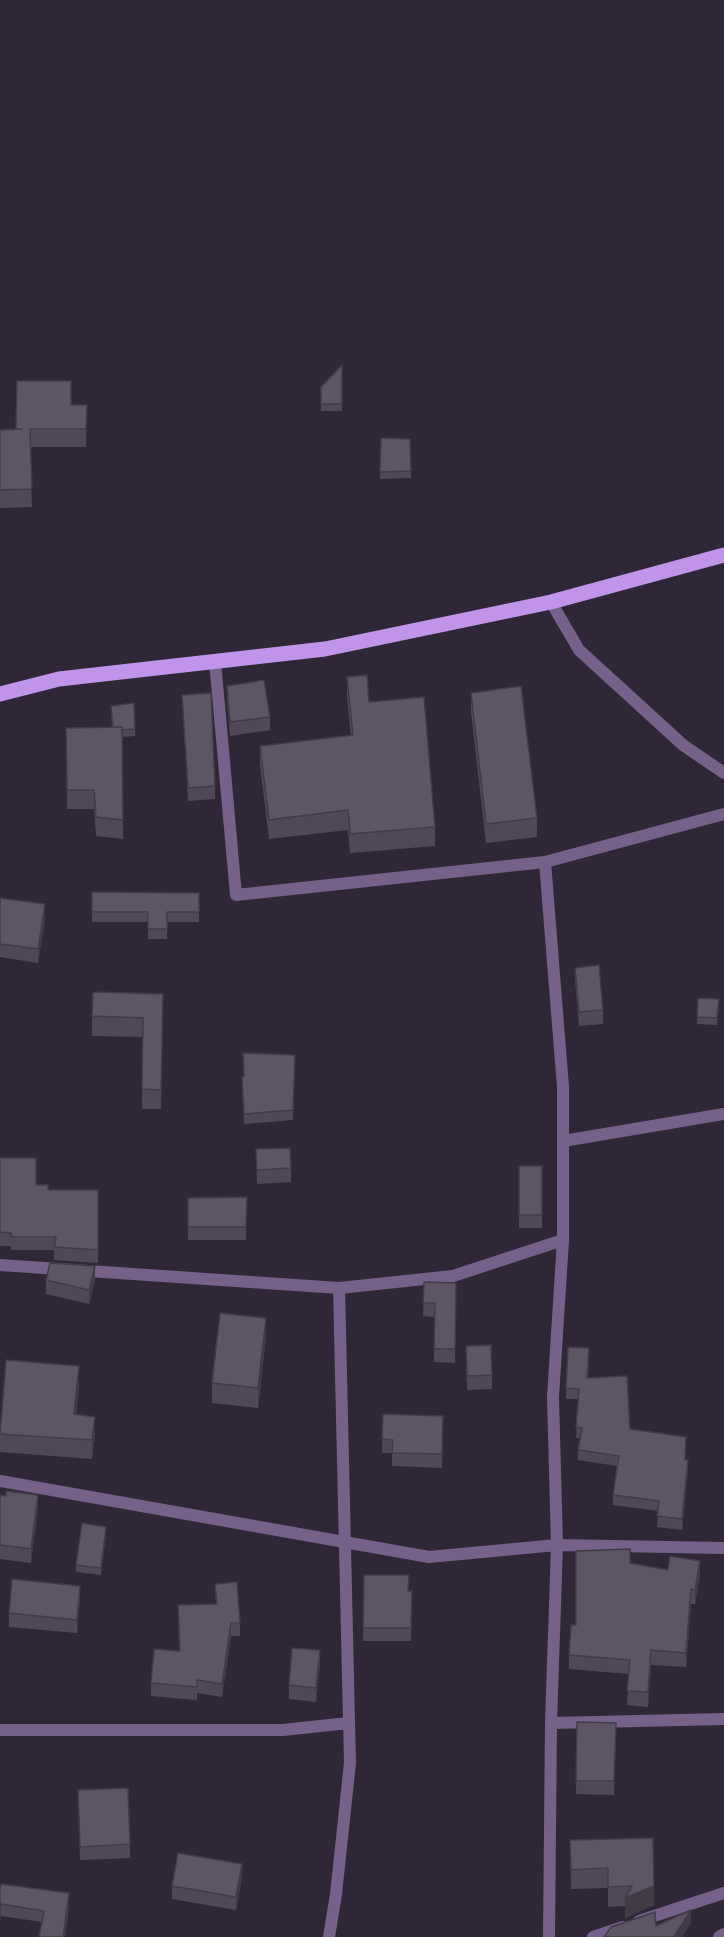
<!DOCTYPE html>
<style>
body{margin:0}
canvas{display:block;background:#2f2737}
</style>
<canvas width="724" height="1937"></canvas>
<script>
const ctx = document.querySelector('canvas').getContext('2d');
ctx.lineJoin = 'round';
const poly = rows => new Path2D(rows.map(r => 'M' + r).join(''));
function trace(path, color, width, dash) { ctx.strokeStyle = color; ctx.lineWidth = width; ctx.lineCap = dash ? 'butt' : 'round'; ctx.setLineDash(dash || []); ctx.stroke(path); }
function fill(path, color) { ctx.fillStyle = color; ctx.fill(path, 'evenodd'); }
const minor = poly([
 [551,602,579,650,683,745,724,773],
 [215,661,236,895,545,862,724,814],
 [545,862,563,1087,563,1240,553,1397,557,1545,551,1723,549,1937],
 [563,1141,724,1114],
 [0,1265,339,1288,453,1276,563,1240],
 [0,1481,429,1557,557,1545,724,1548],
 [551,1723,724,1719],
 [0,1730,283,1730,348,1723],
 [639,1921,724,1893],
 [329,1937,336,1894,350,1763,339,1288],
 [593,1937,623,1927],
 [719,1937,724,1934]
]);
const primary = poly([
 [0,694,59,679,325,649,551,602,724,555]
]);
const wall = poly([
 [342,365,342,411,321,411,321,387],
 [71,405,87,405,86,447,30,447,32,507,0,508,0,430,16,430],
 [381,438,410,439,411,478,380,479],
 [347,677,369,702,435,827,435,846,350,853,348,830,269,839,260,765,260,746,351,736,347,696],
 [227,686,270,717,270,730,230,736,227,699],
 [471,693,537,818,537,837,486,843,471,712],
 [182,695,215,786,215,799,188,801],
 [111,706,135,729,135,736,122,737,123,839,96,836,94,809,67,809,66,728,112,727],
 [92,892,199,893,199,922,167,922,167,939,148,939,148,922,92,922],
 [0,898,45,918,38,963,0,957],
 [575,968,603,1010,603,1024,579,1026,575,981],
 [698,998,719,1006,717,1025,697,1024],
 [163,1013,161,1109,142,1109,143,1037,92,1036,92,1016],
 [243,1053,295,1065,293,1120,244,1124,242,1087,242,1077,243,1076],
 [256,1149,291,1168,291,1182,257,1184],
 [0,1158,36,1185,48,1190,98,1190,98,1263,54,1260,54,1250,11,1250,11,1246,0,1246],
 [519,1166,542,1166,542,1228,519,1228],
 [247,1197,246,1240,188,1240,188,1198],
 [46,1280,95,1280,89,1304,46,1294],
 [424,1282,456,1283,455,1363,434,1362,434,1317,423,1316],
 [266,1338,258,1408,212,1403,212,1383],
 [466,1346,492,1375,492,1389,467,1390],
 [568,1347,589,1358,588,1378,630,1429,686,1460,688,1470,682,1530,657,1527,658,1511,613,1505,613,1495,617,1466,578,1460,578,1450,580,1438,576,1438,578,1399,566,1399],
 [79,1385,76,1414,95,1436,92,1459,0,1452,0,1431],
 [383,1414,443,1430,442,1468,392,1466,392,1453,382,1453],
 [0,1495,6,1496,38,1508,31,1563,0,1559],
 [106,1533,101,1575,76,1572,76,1565],
 [630,1563,700,1575,695,1604,691,1604,686,1667,651,1665,648,1707,627,1705,629,1674,569,1669,569,1655,576,1625],
 [364,1575,409,1591,412,1591,411,1641,363,1641],
 [215,1584,240,1623,240,1636,231,1636,222,1697,197,1693,197,1700,151,1696,151,1683,179,1651,178,1605,216,1604],
 [80,1599,77,1633,9,1627,9,1613],
 [320,1664,316,1702,289,1699,289,1685],
 [577,1722,616,1723,614,1795,576,1794],
 [78,1790,130,1844,130,1858,80,1860],
 [653,1838,654,1905,625,1918,625,1906,608,1907,608,1888,571,1889,570,1840],
 [242,1878,236,1910,172,1899,172,1886],
 [0,1886,69,1905,65,1937,39,1937,42,1922,1,1916]
]);
const shadedWall = poly([
 [45,904,45,918,38,963,38,949],
 [95,1266,95,1280,89,1304,89,1290],
 [266,1318,266,1338,258,1408,258,1388],
 [79,1366,79,1385,74,1433,74,1414],
 [95,1417,95,1436,92,1459,92,1440],
 [688,1460,688,1470,682,1530,682,1519],
 [38,1495,38,1508,31,1563,31,1549],
 [106,1527,106,1533,101,1575,101,1568],
 [700,1561,700,1575,695,1604,695,1590],
 [80,1586,80,1599,77,1633,77,1620],
 [691,1589,691,1604,686,1667,686,1653],
 [231,1623,231,1636,222,1697,222,1684],
 [320,1650,320,1664,316,1702,316,1688],
 [651,1650,651,1665,648,1707,648,1692],
 [242,1864,242,1878,236,1910,236,1897],
 [654,1886,654,1905,625,1918,625,1898],
 [69,1893,69,1905,65,1937,63,1937],
 [1,1904,1,1916,0,1922,0,1911],
 [691,1910,691,1923,682,1937,674,1937]
]);
const building = poly([
 [342,365,342,404,321,404,321,387,342,365],
 [17,381,71,381,71,405,87,405,86,429,30,429,32,489,0,490,0,430,22,429,16,429,17,381],
 [381,438,410,439,411,471,380,472,381,438],
 [367,675,369,702,424,697,435,827,350,834,348,810,269,820,260,746,353,735,347,677,367,675],
 [264,680,270,717,230,722,227,686,264,680],
 [521,686,537,818,486,824,471,693,521,686],
 [211,693,215,786,188,788,182,695,211,693],
 [134,703,135,729,122,730,122,727,113,727,111,706,134,703],
 [122,727,123,820,96,817,94,790,67,790,66,728,122,727],
 [92,892,199,893,199,912,167,912,167,929,148,929,148,912,92,912,92,892],
 [0,898,45,904,38,949,0,944,0,898],
 [599,965,603,1010,579,1012,575,968,599,965],
 [93,992,163,994,161,1090,142,1089,143,1018,92,1016,93,992],
 [698,998,719,999,717,1018,697,1017,698,998],
 [243,1053,295,1055,293,1110,244,1114,242,1077,244,1076,243,1053],
 [290,1148,291,1168,257,1170,256,1149,290,1148],
 [0,1158,36,1158,36,1185,48,1185,48,1190,98,1190,98,1250,54,1247,56,1237,11,1237,11,1233,0,1232,0,1158],
 [519,1166,542,1166,542,1215,519,1215,519,1166],
 [247,1197,246,1227,188,1227,188,1198,247,1197],
 [50,1263,95,1266,89,1290,46,1280,50,1263],
 [424,1282,456,1283,455,1349,434,1349,435,1303,423,1303,424,1282],
 [220,1313,266,1318,258,1388,212,1383,220,1313],
 [491,1345,492,1375,467,1376,466,1346,491,1345],
 [568,1347,589,1348,587,1378,627,1376,630,1429,686,1437,685,1460,688,1460,682,1519,657,1516,659,1501,613,1495,619,1456,578,1450,582,1428,576,1427,579,1389,566,1388,568,1347],
 [6,1360,79,1366,74,1414,95,1417,92,1440,0,1434,6,1360],
 [383,1414,443,1416,442,1454,392,1453,393,1440,382,1439,383,1414],
 [6,1491,38,1495,31,1549,0,1545,0,1495,6,1496,6,1491],
 [82,1523,106,1527,101,1568,76,1565,82,1523],
 [630,1549,630,1563,668,1570,670,1556,700,1561,695,1590,691,1589,686,1653,651,1650,648,1692,627,1691,630,1660,569,1655,571,1625,576,1625,576,1551,630,1549],
 [364,1575,409,1575,408,1591,412,1591,411,1628,363,1628,364,1575],
 [12,1579,80,1586,77,1620,9,1613,12,1579],
 [237,1582,240,1623,231,1623,222,1684,197,1680,197,1687,151,1683,154,1649,180,1651,178,1605,217,1604,215,1584,237,1582],
 [292,1648,320,1650,316,1688,289,1685,292,1648],
 [577,1722,616,1723,614,1781,576,1781,577,1722],
 [128,1788,130,1844,80,1847,78,1790,128,1788],
 [653,1838,654,1886,625,1898,632,1886,608,1887,608,1868,571,1870,570,1840,653,1838],
 [178,1853,242,1864,236,1897,172,1886,178,1853],
 [1,1884,69,1893,63,1937,39,1937,44,1911,1,1904,0,1911,0,1886,1,1886,1,1884],
 [691,1910,674,1937,604,1937,611,1927,655,1912,656,1926,691,1910]
]);
trace(minor, '#75618a', 12);
trace(primary, '#c095e9', 15);
fill(wall, '#504858');
fill(shadedWall, '#413b47');
fill(building, '#5d5466');
trace(building, '#413b47', 1.5);
</script>
